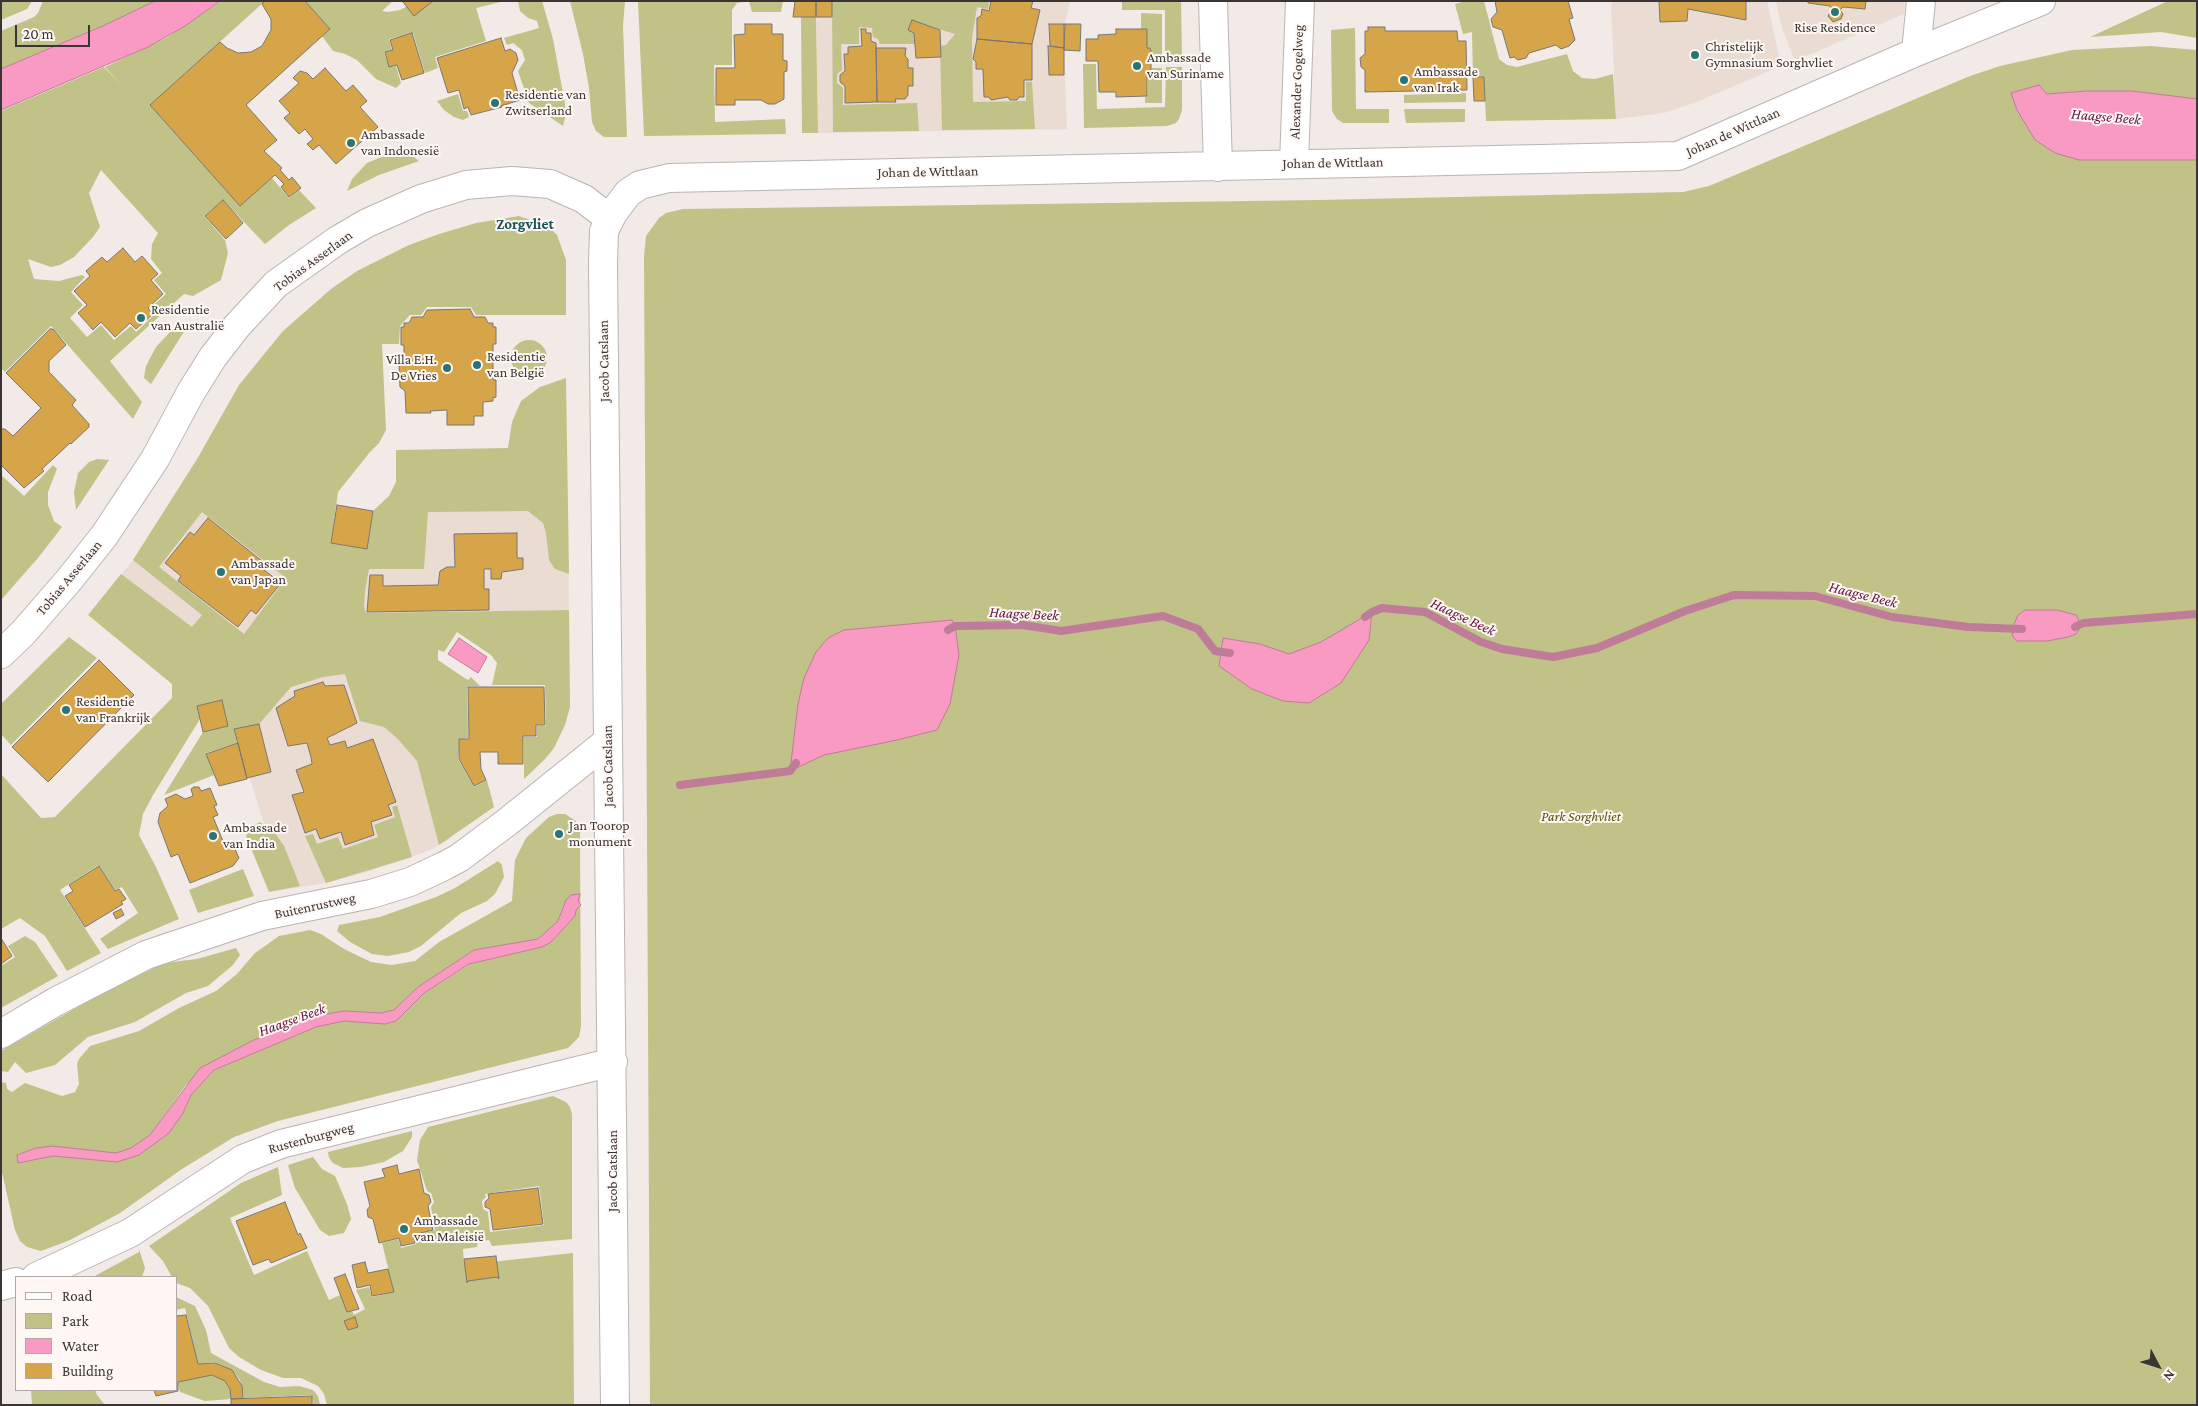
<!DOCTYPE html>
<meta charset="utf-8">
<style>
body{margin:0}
#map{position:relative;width:2198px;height:1406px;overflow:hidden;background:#f1eae6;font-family:"Crimson Pro",serif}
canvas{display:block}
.frame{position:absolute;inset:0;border:2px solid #383534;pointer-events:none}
.legend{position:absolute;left:15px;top:1276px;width:162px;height:115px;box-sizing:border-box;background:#fef7f3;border:1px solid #afa9a7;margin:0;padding:6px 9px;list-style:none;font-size:15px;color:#383534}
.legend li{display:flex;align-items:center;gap:10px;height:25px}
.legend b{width:25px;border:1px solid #afa9a7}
.north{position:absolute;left:2133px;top:1341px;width:50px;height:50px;-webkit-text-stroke:4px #fef7f3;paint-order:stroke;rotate:130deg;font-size:14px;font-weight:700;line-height:20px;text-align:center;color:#383534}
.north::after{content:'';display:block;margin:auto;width:18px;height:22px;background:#383534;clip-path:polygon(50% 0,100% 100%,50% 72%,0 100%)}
.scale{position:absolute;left:15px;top:25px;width:75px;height:22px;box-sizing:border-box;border:2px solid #383534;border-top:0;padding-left:6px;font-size:15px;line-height:18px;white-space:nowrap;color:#383534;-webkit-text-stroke:4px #fef7f3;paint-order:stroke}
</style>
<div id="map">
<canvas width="2198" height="1406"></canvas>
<div class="frame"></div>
<ul class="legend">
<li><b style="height:6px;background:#fff"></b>Road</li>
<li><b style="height:14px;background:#c0c287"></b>Park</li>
<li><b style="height:14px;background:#f99ac3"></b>Water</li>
<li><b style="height:14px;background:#d6a549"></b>Building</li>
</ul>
<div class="north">N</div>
<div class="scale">20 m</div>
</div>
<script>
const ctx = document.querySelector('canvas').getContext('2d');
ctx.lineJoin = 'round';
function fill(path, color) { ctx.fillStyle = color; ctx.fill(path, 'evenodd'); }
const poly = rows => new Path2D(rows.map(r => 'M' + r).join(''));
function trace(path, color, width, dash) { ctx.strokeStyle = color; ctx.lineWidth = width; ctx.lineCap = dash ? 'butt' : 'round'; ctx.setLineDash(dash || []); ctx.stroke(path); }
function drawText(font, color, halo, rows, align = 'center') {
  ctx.font = font + ' "Crimson Pro",serif'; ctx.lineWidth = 4; ctx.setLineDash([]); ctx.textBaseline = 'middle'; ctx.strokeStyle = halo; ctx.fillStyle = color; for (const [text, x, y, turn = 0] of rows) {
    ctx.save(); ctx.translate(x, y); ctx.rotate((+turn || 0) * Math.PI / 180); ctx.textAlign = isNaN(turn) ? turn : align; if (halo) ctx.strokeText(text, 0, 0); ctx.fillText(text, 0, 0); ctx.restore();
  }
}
const built = poly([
 [816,1,912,21,939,31,954,1,1070,1,1065,24,1064,50,1067,129,818,133],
 [1615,1,1767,1,1781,66,1694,103,1664,113,1616,119,1611,4],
 [1776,1,1905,1,1904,14,1795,61,1781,25],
 [196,460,330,543,367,549,373,511,528,511,568,509,569,610,406,613,451,838,428,851,364,873,326,883,275,891,264,823,234,729,226,671,113,585,133,560]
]);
const green = poly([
 [1,1,32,1,27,9,1,20],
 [43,1,155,1,105,25,1,69,1,31,34,17,38,13],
 [221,1,265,1,150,105,240,206,272,178,289,198,299,190,316,208,289,225,265,244,223,200,204,216,225,240,228,253,221,280,193,296,184,294,110,361,142,402,133,419,51,326,5,372,1,368,1,111,104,67,122,86,105,67,166,38],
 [101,170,158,233,152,244,151,259,162,273,154,280,166,294,150,308,155,314,136,332,131,326,114,340,101,325,87,337,70,318,83,305,71,292,85,277,82,275,59,281,34,279,28,259,51,267,60,265,74,257,93,237,100,227,89,193],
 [305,1,393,1,382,11,388,12,400,10,417,1,505,1,476,8,486,41,435,57,438,68,425,73,413,33,389,39,392,50,384,52,389,67,396,66,401,83,396,88,376,79,357,60,345,54,333,51,322,36,330,29],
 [518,1,542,1,553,39,565,104,565,118,563,126,529,103,518,71,525,60,522,50,513,43,507,45,504,38,539,28,537,21,528,18,520,11],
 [570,1,625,1,623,26,627,137,604,137,596,131,592,122,589,88,583,54],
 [638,1,747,1,737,3,732,10,732,65,714,65,715,122,785,119,786,134,644,136],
 [749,1,783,1,781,12,752,12],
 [832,1,989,1,988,9,977,7,972,38,973,102,1026,101,1026,82,1032,82,1035,129,942,130,940,46,946,45,955,34,912,21,908,30,914,33,915,44,880,44,878,39,873,37,872,28,859,27,859,44,841,44,842,70,837,74,837,83,843,88,843,105,917,103,919,131,833,132],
 [1122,1,1181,1,1182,56,1165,57,1165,10,1122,10],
 [1466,1,1484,1,1499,59,1507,65,1517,67,1567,54,1573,71,1582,78,1595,79,1613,74,1616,119,1486,121,1484,77,1473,76,1472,32,1463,34,1455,4],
 [2168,1,2197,1,2197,38,2161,32,2090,37],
 [1141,13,1162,14,1162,57,1152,57,1151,48,1147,48,1147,31,1141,29],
 [801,17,816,17,818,133,802,133],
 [1355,28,1356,109,1389,109,1389,123,1343,123,1337,119,1332,111,1331,30],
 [2150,46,2197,50,2197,99,2087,91,2047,94,2039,86,2012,93,2079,160,2197,160,2197,1405,650,1405,644,256,646,236,659,218,666,213,683,209,1320,200,1683,192,1709,186,1970,76,2000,66,2072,50],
 [1083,64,1096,64,1097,109,1165,107,1166,67,1182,67,1182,110,1179,119,1176,123,1167,126,1084,128],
 [1152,68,1162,68,1162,103,1145,103,1145,97,1148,95,1148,77,1151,77],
 [1466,93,1466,102,1404,103,1404,95],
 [458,94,463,111,467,111,469,117,463,120,454,117,444,110,437,101],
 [1404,109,1465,109,1465,122,1406,123],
 [394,152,409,153,419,161,379,175,347,191,352,179,367,163],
 [519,216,549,227,557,235,566,260,566,315,476,315,471,307,427,307,421,315,410,315,400,326,399,344,382,344,386,430,379,443,370,452,338,492,331,543,367,549,373,511,389,496,396,482,396,450,508,448,512,422,521,401,540,387,566,378,569,574,555,569,549,560,546,533,543,523,528,511,428,512,424,569,369,569,365,591,364,607,366,613,569,610,570,707,565,725,554,748,545,759,524,779,524,737,537,737,537,726,546,726,545,685,492,685,497,663,491,655,457,632,444,652,438,650,438,660,463,677,468,680,471,677,480,686,467,686,468,738,459,739,458,759,474,787,487,780,494,807,439,845,417,761,397,738,384,727,360,721,345,674,323,677,291,687,259,724,234,729,237,743,206,753,214,775,164,795,203,732,228,726,222,700,197,706,200,719,153,795,143,814,139,835,156,867,179,919,108,949,100,939,138,913,122,887,115,890,99,865,60,890,101,953,67,971,45,936,20,918,1,929,1,774,41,818,55,817,172,698,172,684,88,615,121,574,192,627,202,615,133,560,196,461,239,385,283,331,331,289,357,271,409,245,439,234,476,223],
 [202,512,286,578,244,634,159,567],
 [179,329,185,330,151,384,144,378,146,366,156,347,171,331],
 '511 358a18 18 0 1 1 36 0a18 18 0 1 1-36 0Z',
 [97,459,109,460,76,510,74,492,78,473,89,462],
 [53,465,57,469,48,492,48,505,54,521,62,527,38,558,1,600,1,475,24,496],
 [69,637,97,658,11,745,1,734,1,704],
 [397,805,412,857,326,883,305,836,313,834,317,844,338,837,343,849,378,837,374,825,395,817,392,807],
 [557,814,565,814,576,821,580,828,580,843,581,1026,579,1037,568,1048,278,1121,234,1137,182,1169,120,1213,70,1240,41,1251,27,1247,20,1241,15,1230,1,1168,1,1082,6,1083,7,1089,12,1092,25,1083,62,1096,75,1092,79,1084,77,1064,79,1059,90,1046,139,1031,179,1008,216,991,237,974,255,953,279,936,310,930,321,934,344,949,371,962,392,965,415,961,439,942,512,901,515,860,526,838,549,817],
 [563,906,576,910,575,916,551,942,542,947,470,964,424,993,396,1021,385,1024,344,1021,316,1027,214,1070,191,1095,183,1113,117,1162,53,1156,19,1163,18,1155,36,1148,71,1148,116,1153,131,1148,150,1135,186,1085,227,1054,254,1040,321,1015,344,1011,381,1013,394,1010,418,987,474,950,538,939,558,921],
 [260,822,275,833,284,846,300,886,269,892,246,836,251,827],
 [498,861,502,865,504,877,495,894,487,901,461,913,421,946,409,952,388,956,372,954,350,942,337,931,339,925,380,917,436,897,455,888],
 [243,869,254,896,198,913,189,890],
 [25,936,35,942,58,976,1,1008,1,966,15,957,8,946],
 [236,948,240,955,233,965,208,986,186,993,135,1022,88,1037,55,1065,26,1073,15,1062,8,1072,1,1071,1,1051,102,993,164,963,197,959],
 [553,1096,566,1102,570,1107,572,1114,572,1239,492,1246,489,1240,478,1241,477,1247,463,1249,464,1265,573,1253,574,1405,327,1405,324,1394,318,1386,301,1378,283,1378,261,1370,239,1357,229,1348,208,1306,190,1288,176,1283,176,1277,172,1277,163,1261,149,1246,241,1183,278,1167,282,1195,230,1218,254,1275,307,1251,329,1300,345,1293,354,1315,365,1309,356,1290,369,1287,372,1297,394,1292,382,1243,398,1239,401,1248,416,1244,414,1236,435,1230,431,1207,434,1202,431,1193,427,1191,417,1160,420,1140,428,1127],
 [539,1186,544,1225,490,1232,488,1212,483,1209,482,1201,486,1197,485,1194],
 [412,1131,412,1137,403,1151,384,1162,361,1167,343,1168,333,1163,329,1158,328,1152],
 [313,1157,322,1169,335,1176,347,1204,351,1219,344,1233,329,1236,320,1230,295,1188,288,1165],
 [139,1249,145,1268,142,1277,93,1277,139,1252],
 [176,1297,195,1306,206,1330,211,1353,264,1382,280,1387,299,1386,313,1390,318,1396,320,1405,313,1405,312,1395,244,1398,240,1380,232,1370,214,1362,198,1364,185,1308,176,1310],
 [207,1376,216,1376,225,1381,230,1389,231,1399,205,1401,180,1392,178,1382],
 [31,1390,95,1390,97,1395,105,1405,32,1405]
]);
const water = poly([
 [155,1,220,1,185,26,148,47,1,110,1,69,105,25,155,1],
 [2039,85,2047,94,2087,91,2132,91,2197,99,2197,160,2079,160,2055,153,2035,140,2017,110,2011,93,2039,85],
 [2025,610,2057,610,2076,615,2080,623,2083,623,2076,634,2068,637,2047,641,2017,641,2013,637,2012,629,2018,615,2025,610],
 [1372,612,1369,640,1341,683,1309,703,1283,701,1252,689,1219,666,1223,638,1260,644,1289,654,1321,642,1372,612],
 [952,620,955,626,959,655,950,704,937,730,897,740,824,755,790,771,798,704,804,678,816,652,828,638,844,630,952,620],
 [459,638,487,657,478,673,448,654,459,638],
 [580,894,578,901,581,905,576,910,575,916,551,942,542,947,469,964,424,993,396,1021,385,1024,344,1021,316,1027,214,1070,191,1095,183,1113,169,1133,139,1155,117,1162,53,1156,18,1163,17,1155,36,1148,52,1146,116,1153,131,1148,150,1135,200,1068,254,1040,321,1015,344,1011,381,1013,394,1010,418,987,474,950,538,939,558,921,566,900,571,895,580,894]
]);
const stream = poly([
 [1365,617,1372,612,1382,608,1425,612,1481,642,1502,649,1553,657,1597,648,1685,611,1734,595,1815,596,1892,617,1968,627,2022,629],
 [2075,627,2083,623,2197,614],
 [948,630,955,626,1023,625,1061,631,1163,616,1198,629,1215,651,1230,653],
 [680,785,790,771,796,763]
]);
const building = poly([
 [265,1,305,1,330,29,246,105,277,140,264,151,282,168,280,170,289,180,292,177,301,188,289,197,281,187,284,184,275,175,240,206,150,105,220,42,227,48,238,53,251,52,262,46,271,30,271,19,262,4,265,1],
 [405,1,433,1,414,16,403,2,405,1],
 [795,1,816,1,816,17,793,17,795,1],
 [816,1,832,1,832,17,816,17,816,1],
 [991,1,1033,1,1031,8,1040,10,1032,44,977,39,977,18,981,16,982,9,989,11,991,1],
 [1495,1,1568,1,1573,18,1569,19,1575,40,1569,46,1561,49,1556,45,1529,53,1526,58,1518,60,1514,57,1510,58,1502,30,1493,27,1491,19,1497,12,1495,1],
 [1659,1,1746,1,1746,20,1688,9,1687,21,1660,22,1659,1],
 [1808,1,1866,1,1865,9,1843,7,1840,10,1843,14,1841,19,1833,22,1828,16,1832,9,1830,6,1808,3,1808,1],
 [912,20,940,30,941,57,916,58,914,33,908,30,912,20],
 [745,24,772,24,772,34,783,34,783,60,787,61,787,71,784,72,784,99,775,104,768,104,761,100,735,100,735,105,716,105,716,68,735,68,734,35,745,34,745,24],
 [1049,24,1064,24,1064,48,1050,46,1049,24],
 [1065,24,1081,24,1080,51,1064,50,1065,24],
 [1368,27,1385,27,1385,31,1457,31,1458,41,1466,41,1467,90,1365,92,1365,70,1361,67,1360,58,1365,54,1365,31,1368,31,1368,27],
 [861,29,866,29,866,33,871,33,871,41,876,43,877,102,845,103,845,86,840,82,840,75,845,71,844,54,848,54,848,47,862,46,861,29],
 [1116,29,1147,29,1147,48,1150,48,1151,50,1151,77,1147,77,1147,96,1116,97,1116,92,1099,92,1098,61,1086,61,1086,39,1098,39,1098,35,1116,34,1116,29],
 [412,33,424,73,402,80,397,65,389,67,385,52,393,50,390,40,412,33],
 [501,38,505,51,510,49,516,53,518,60,512,73,520,100,501,106,502,107,471,115,468,107,464,109,459,90,448,93,437,58,501,38],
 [977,39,1032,44,1032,80,1024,80,1024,97,1019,97,1017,100,1010,100,1008,97,991,100,989,97,984,97,983,69,976,69,976,62,973,59,977,39],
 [1048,46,1064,48,1064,75,1049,75,1048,46],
 [876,48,906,48,905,56,908,59,908,68,913,68,913,86,908,86,908,95,905,99,895,99,896,102,877,102,876,48],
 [325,68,346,91,353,85,367,101,360,107,378,127,336,164,319,145,313,150,307,144,313,139,305,129,299,134,284,118,290,113,279,101,299,83,293,78,300,71,307,73,313,79,325,68],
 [1473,77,1484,77,1485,101,1474,101,1473,77],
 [223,200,243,223,226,239,205,216,223,200],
 [123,248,135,262,142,256,158,274,151,280,163,294,148,308,153,314,136,329,130,323,115,337,101,322,93,330,78,313,87,305,74,291,90,276,86,271,102,257,107,262,123,248],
 [470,309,474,317,485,317,488,323,493,323,493,327,496,327,496,344,493,344,493,380,496,380,496,397,493,398,493,401,483,402,483,416,474,416,474,425,447,425,447,410,430,411,431,413,406,413,405,391,400,387,399,366,404,363,404,345,401,345,401,327,404,327,404,323,409,323,412,317,423,317,427,310,470,309],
 [50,329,53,329,66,345,49,361,49,372,76,400,72,405,89,424,89,427,71,444,70,443,42,469,44,471,24,488,1,465,1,429,5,429,13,436,41,408,6,373,50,329],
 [337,505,373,511,367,549,331,543,337,505],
 [208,518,267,565,264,570,281,583,256,614,251,610,238,627,178,581,181,576,165,563,190,532,194,535,208,518],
 [517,533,517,558,523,558,523,569,502,572,501,579,491,579,491,569,484,569,484,589,489,589,489,610,367,612,370,575,383,575,383,586,438,585,440,571,447,567,455,567,454,534,517,533],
 [99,660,134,695,48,782,12,747,99,660],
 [323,682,325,686,344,685,357,723,327,738,330,745,345,741,347,748,373,739,396,802,388,805,392,815,371,822,374,835,345,845,341,832,320,839,316,829,305,833,292,795,304,792,296,770,312,764,311,757,307,743,288,746,276,708,295,696,294,691,323,682],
 [468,687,544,687,545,725,536,725,536,736,523,736,523,764,498,764,498,752,480,752,481,769,486,780,474,786,459,759,459,739,469,739,468,687],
 [222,700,228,726,203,732,197,706,222,700],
 [259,724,271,772,247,778,234,729,259,724],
 [238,743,247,779,219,786,206,754,238,743],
 [194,787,199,787,201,791,210,788,217,805,214,806,218,815,213,817,225,846,229,845,234,847,239,858,233,866,190,883,178,854,171,857,158,822,160,813,168,806,165,799,176,794,185,799,193,796,191,789,194,787],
 [99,866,115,891,119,889,126,899,121,902,123,904,85,927,65,896,73,891,69,885,99,866],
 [121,909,124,915,116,919,113,913,121,909],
 [1,938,12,956,1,964,1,938],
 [397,1165,399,1174,419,1169,424,1193,429,1195,431,1202,428,1206,433,1230,413,1235,415,1243,401,1246,399,1238,379,1243,373,1219,368,1217,367,1210,370,1206,364,1182,385,1177,382,1169,397,1165],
 [538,1188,543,1224,493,1230,490,1209,485,1207,485,1202,489,1198,488,1194,538,1188],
 [285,1202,298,1235,300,1233,307,1248,271,1263,269,1259,253,1265,236,1221,285,1202],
 [496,1256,499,1279,497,1277,468,1281,467,1283,464,1259,496,1256],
 [365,1262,368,1273,388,1269,394,1292,372,1296,370,1285,357,1288,352,1265,365,1262],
 [345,1274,359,1309,347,1312,334,1278,345,1274],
 [186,1315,198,1364,215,1363,232,1370,242,1386,243,1398,231,1399,230,1389,225,1381,212,1375,178,1382,178,1391,156,1396,154,1390,176,1390,176,1316,186,1315],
 [355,1317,358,1327,348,1330,344,1321,355,1317],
 [312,1396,312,1405,231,1405,231,1399,312,1396]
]);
const minor = poly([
 [1213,1,1218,167],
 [1916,52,1921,1],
 [1294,163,1300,1],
 [1,654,23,633,69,580,104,536,155,459,191,392,213,357,237,326,276,284,338,240,367,223,421,199,466,185,512,181,550,184,584,199,610,219],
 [1,1034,55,1002,146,955,262,916,371,894,410,882,444,866,459,858,506,823,607,742],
 [36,1277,130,1233,243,1159,281,1144,613,1062],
 [1,1286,16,1282],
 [615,1405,603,264,604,231,613,213,628,193,640,185,669,178,1678,156,1916,52,2041,1]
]);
const markers = [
 [1835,12,5,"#2a7476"],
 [1695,55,5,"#2a7476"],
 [1137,66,5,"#2a7476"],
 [1404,80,5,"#2a7476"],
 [495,103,5,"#2a7476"],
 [351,143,5,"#2a7476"],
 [141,318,5,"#2a7476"],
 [477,365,5,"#2a7476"],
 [447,368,5,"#2a7476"],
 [221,572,5,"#2a7476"],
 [66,710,5,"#2a7476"],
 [559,834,5,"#2a7476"],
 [213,836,5,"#2a7476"],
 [404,1229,5,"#2a7476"]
];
const poiNames = [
 ["Rise Residence",1835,28,"center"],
 ["Christelijk",1705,47],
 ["Gymnasium Sorghvliet",1705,63],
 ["Ambassade",1147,58],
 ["van Suriname",1147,74],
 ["Ambassade",1414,72],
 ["van Irak",1414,88],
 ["Residentie van",505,95],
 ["Zwitserland",505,111],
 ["Ambassade",361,135],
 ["van Indonesië",361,151],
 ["Residentie",151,310],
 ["van Australië",151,326],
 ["Residentie",487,357],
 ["van België",487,373],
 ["Villa E.H.",437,360,"right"],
 ["De Vries",437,376,"right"],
 ["Ambassade",231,564],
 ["van Japan",231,580],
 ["Residentie",76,702],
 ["van Frankrijk",76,718],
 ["Jan Toorop",569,826],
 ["monument",569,842],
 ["Ambassade",223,828],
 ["van India",223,844],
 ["Ambassade",414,1221],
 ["van Maleisië",414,1237]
];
const streetNames = [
 ["Alexander Gogelweg",1297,82,-88],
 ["Johan de Wittlaan",1733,132,-24],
 ["Johan de Wittlaan",1333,163,-1],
 ["Johan de Wittlaan",928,172,-1],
 ["Tobias Asserlaan",313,261,-36],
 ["Jacob Catslaan",604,361,-91],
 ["Tobias Asserlaan",69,578,-50],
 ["Jacob Catslaan",608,766,-91],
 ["Buitenrustweg",315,906,-12],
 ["Rustenburgweg",311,1138,-15],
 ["Jacob Catslaan",613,1171,-90]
];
const parkNames = [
 ["Park Sorghvliet",1581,817]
];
const waterNames = [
 ["Haagse Beek",2106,117,5],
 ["Haagse Beek",1863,595,14],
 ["Haagse Beek",1024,614,3],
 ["Haagse Beek",1463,617,25],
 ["Haagse Beek",292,1020,-20]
];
const neighbourhoodNames = [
 ["Zorgvliet",525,224]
];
fill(built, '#eadbd3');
fill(green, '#c0c287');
fill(water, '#f99ac3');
trace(water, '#bf7c98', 1);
trace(stream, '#bf7c98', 8);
fill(building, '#d6a549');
trace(building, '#7a7772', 1);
trace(minor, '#bbb4b1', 30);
trace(minor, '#fff', 28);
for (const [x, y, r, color] of markers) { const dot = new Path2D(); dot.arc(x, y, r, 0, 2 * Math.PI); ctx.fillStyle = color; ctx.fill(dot); trace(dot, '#fef7f3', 2); }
drawText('14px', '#383534', '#fef7f3', poiNames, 'left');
drawText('14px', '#383534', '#fef7f3', streetNames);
drawText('italic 14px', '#504f00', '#fef7f3', parkNames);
drawText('italic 15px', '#63103d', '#fef7f3', waterNames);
drawText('bold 15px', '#175455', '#fef7f3', neighbourhoodNames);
</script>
